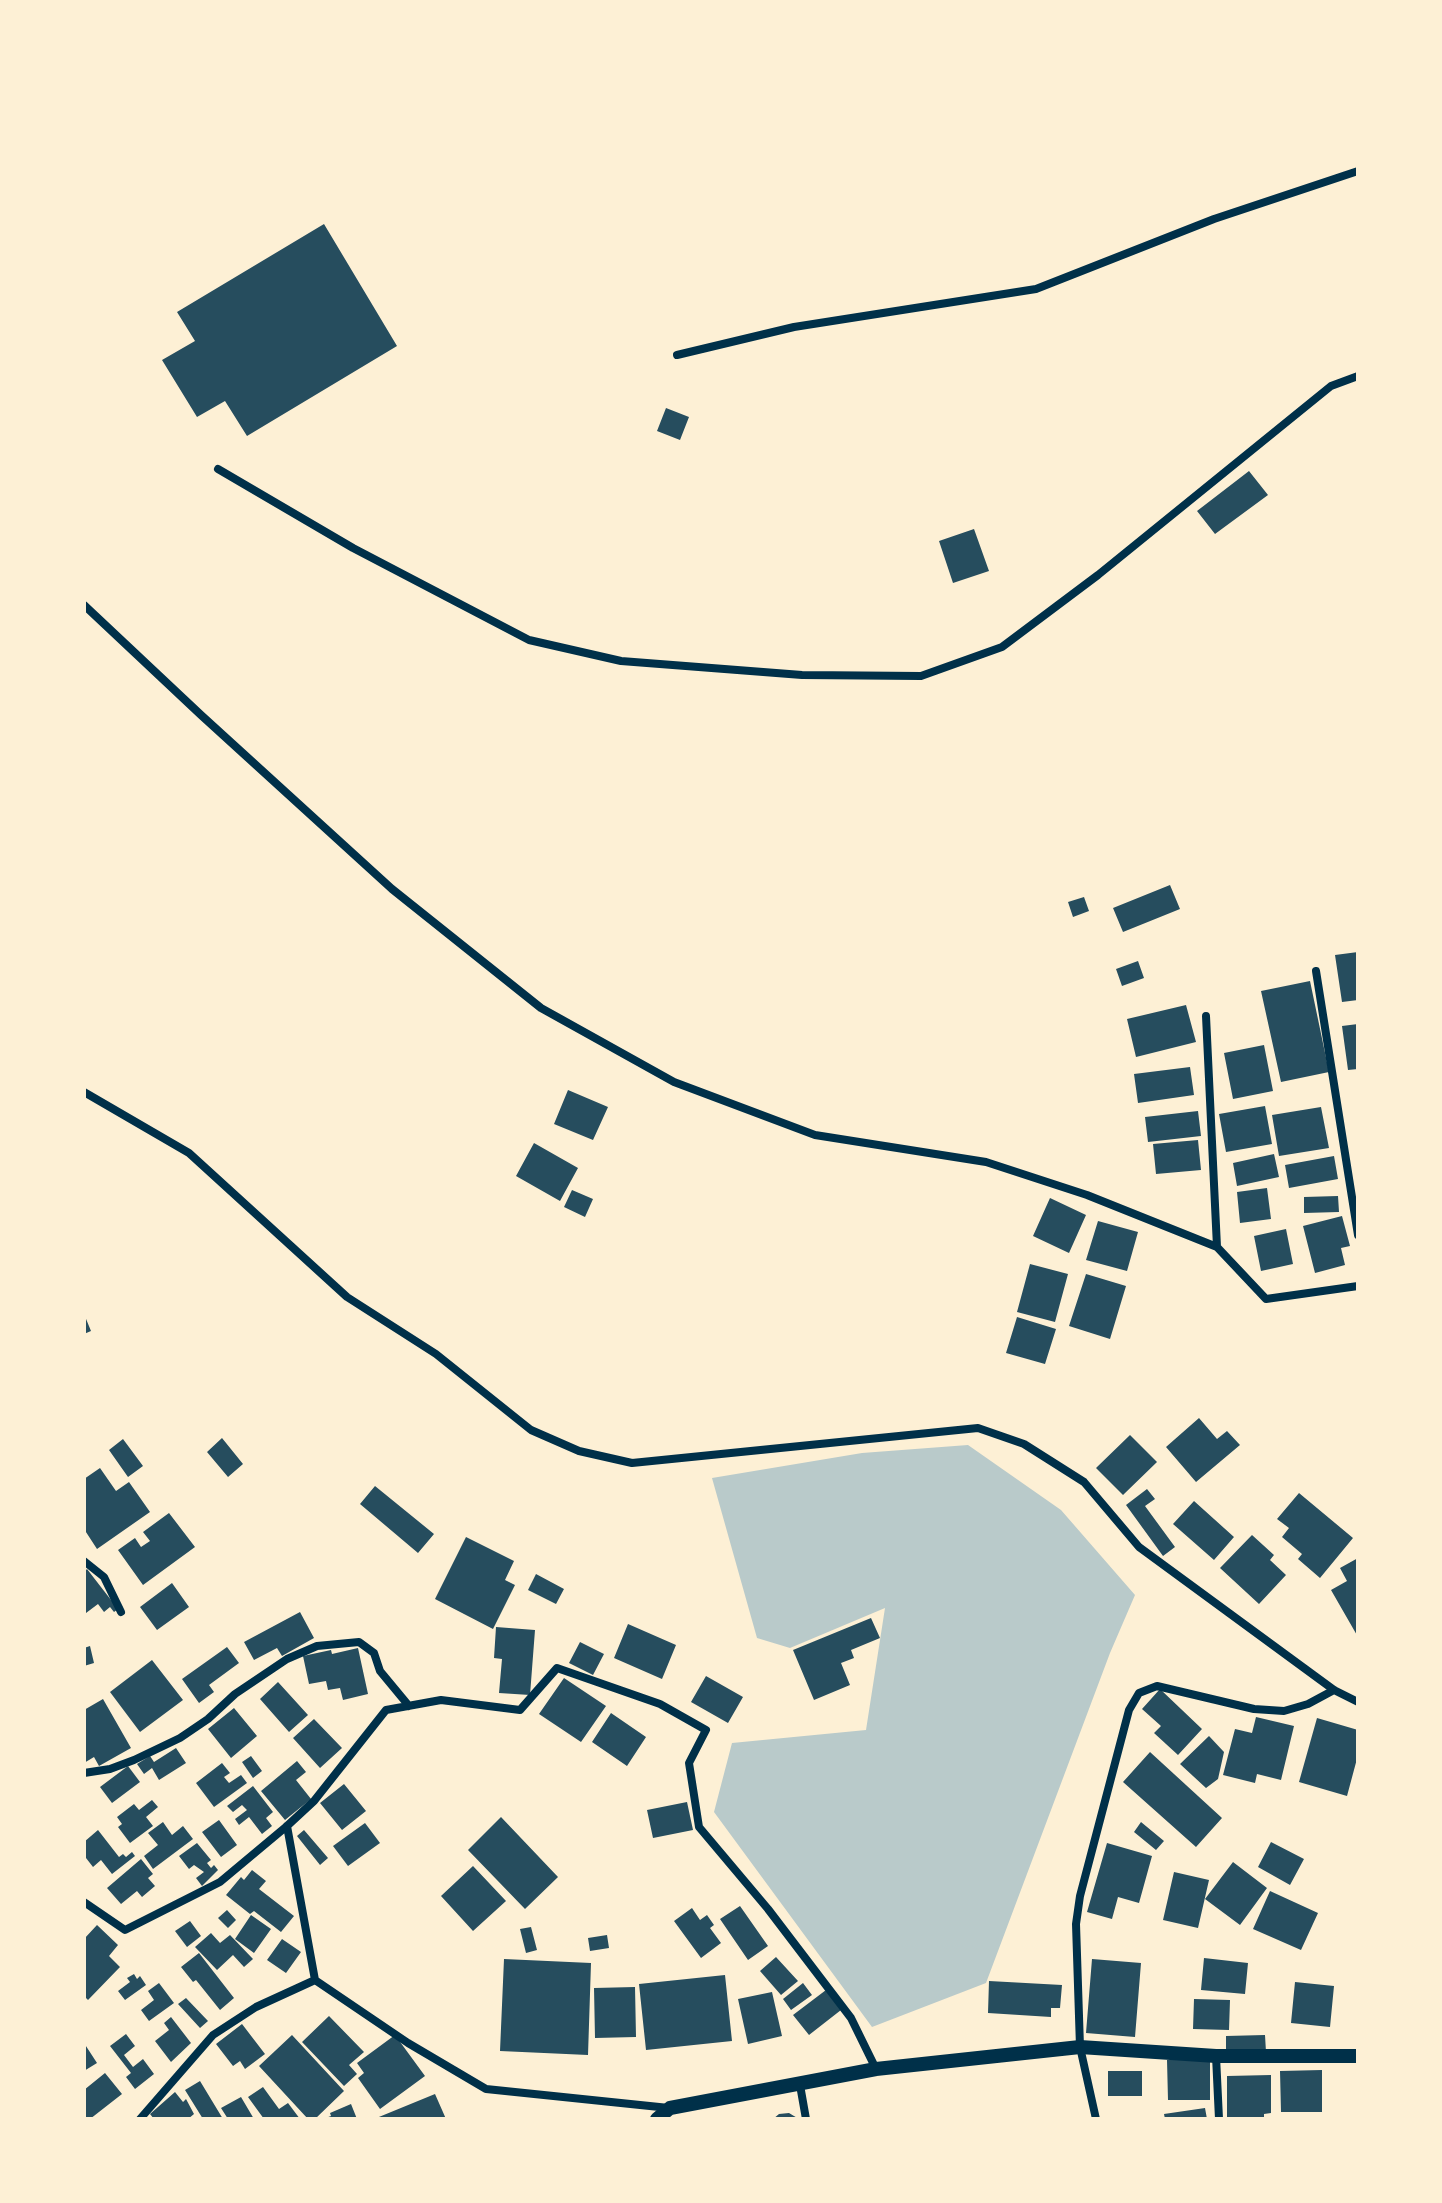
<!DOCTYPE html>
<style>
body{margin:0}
#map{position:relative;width:1442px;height:2203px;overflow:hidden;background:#fdf0d5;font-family:Commissioner,sans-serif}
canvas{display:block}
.frame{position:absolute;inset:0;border:86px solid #fdf0d5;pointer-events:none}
</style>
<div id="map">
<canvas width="1442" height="2203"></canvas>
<div class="frame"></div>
</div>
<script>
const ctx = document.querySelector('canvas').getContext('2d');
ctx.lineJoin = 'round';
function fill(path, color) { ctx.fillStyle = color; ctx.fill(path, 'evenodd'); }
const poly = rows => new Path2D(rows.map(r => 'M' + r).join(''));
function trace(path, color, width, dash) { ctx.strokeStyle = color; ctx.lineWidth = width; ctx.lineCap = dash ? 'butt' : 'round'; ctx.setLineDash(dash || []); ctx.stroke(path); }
const green = poly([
 [968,1445,1061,1510,1135,1595,1110,1653,986,1983,872,2027,714,1812,732,1743,866,1730,885,1608,790,1648,757,1638,712,1478,862,1453]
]);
const building = poly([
 [324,224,397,346,247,436,225,401,197,417,162,360,195,341,177,312],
 [666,408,689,417,680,440,657,431],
 [1249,471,1268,495,1215,534,1197,511],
 [974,529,989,571,953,583,939,541],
 [1170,885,1180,909,1123,932,1113,908],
 [1084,897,1089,911,1073,917,1068,902],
 [1358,952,1358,1000,1342,1002,1335,955],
 [1138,961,1144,978,1122,986,1116,969],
 [1310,981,1329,1072,1281,1082,1261,991],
 [1186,1005,1196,1042,1136,1057,1127,1019],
 [1358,1024,1358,1069,1348,1070,1342,1026],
 [1264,1045,1273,1091,1233,1099,1224,1053],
 [1190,1067,1194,1095,1138,1103,1134,1074],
 [568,1090,608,1107,593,1140,554,1124],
 [1265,1106,1272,1144,1226,1152,1219,1114],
 [1321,1107,1329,1148,1279,1156,1272,1115],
 [1198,1111,1201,1136,1148,1142,1145,1117],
 [1198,1140,1201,1170,1156,1174,1153,1144],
 [534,1143,578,1168,560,1201,516,1176],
 [1274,1154,1279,1177,1237,1186,1233,1163],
 [1334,1156,1338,1179,1289,1188,1285,1165],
 [1267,1188,1271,1219,1240,1223,1237,1192],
 [572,1190,593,1199,585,1217,564,1207],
 [1338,1196,1339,1212,1304,1213,1304,1197],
 [1050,1198,1086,1215,1069,1253,1033,1236],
 [1342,1216,1350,1246,1341,1248,1345,1265,1315,1273,1303,1226],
 [1098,1221,1138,1232,1127,1271,1086,1260],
 [1286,1229,1293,1264,1261,1271,1254,1236],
 [1030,1264,1068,1274,1055,1322,1017,1312],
 [1086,1274,1126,1286,1110,1339,1069,1326],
 [84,1314,91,1331,84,1334],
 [1017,1317,1056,1329,1045,1364,1006,1353],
 [1199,1418,1217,1439,1227,1431,1240,1445,1196,1482,1166,1447],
 [1130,1435,1157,1462,1123,1495,1096,1468],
 [222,1438,243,1464,228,1477,207,1452],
 [123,1439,143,1466,128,1477,109,1450],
 [100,1468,116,1491,129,1482,150,1512,97,1549,84,1529,84,1479],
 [375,1486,434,1534,418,1553,360,1504],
 [1147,1489,1155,1499,1145,1506,1175,1547,1163,1556,1126,1505],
 [1299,1493,1353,1538,1320,1578,1298,1559,1302,1554,1282,1537,1289,1528,1277,1519],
 [1194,1501,1234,1537,1214,1560,1173,1524],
 [169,1513,195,1547,143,1585,118,1550,135,1538,141,1547,150,1541,143,1532],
 [1252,1535,1274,1555,1270,1560,1286,1575,1259,1604,1220,1568],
 [466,1537,514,1561,505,1580,515,1585,493,1629,435,1599],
 [1358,1558,1358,1637,1331,1590,1347,1581,1340,1568],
 [87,1569,118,1609,114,1612,110,1607,104,1612,98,1604,86,1613,84,1610,84,1572],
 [536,1574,564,1589,556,1604,528,1590],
 [172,1583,189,1607,157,1630,140,1607],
 [300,1612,314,1638,282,1656,277,1648,254,1660,244,1642],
 [871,1618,880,1638,851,1650,854,1658,841,1663,850,1685,814,1700,793,1650],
 [628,1624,676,1645,662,1679,614,1658],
 [496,1627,535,1630,530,1695,499,1693,502,1659,494,1658],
 [580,1642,604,1654,593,1675,569,1663],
 [90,1646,94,1663,84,1666,84,1648],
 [227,1647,239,1663,209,1685,214,1692,199,1703,182,1679],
 [358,1648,368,1694,343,1700,340,1688,328,1690,326,1681,309,1684,303,1656,331,1650,332,1654],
 [152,1660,183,1700,140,1732,110,1692],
 [706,1676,743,1697,728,1723,691,1702],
 [564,1678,606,1706,581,1742,539,1714],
 [278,1682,308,1715,289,1732,260,1699],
 [1160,1689,1202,1729,1178,1755,1154,1733,1161,1726,1142,1709],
 [103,1699,131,1748,99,1766,94,1757,84,1763,84,1710],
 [234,1708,257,1736,231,1758,208,1729],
 [611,1713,646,1737,627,1766,592,1742],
 [1256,1717,1294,1726,1281,1780,1257,1774,1255,1783,1223,1775,1235,1729,1252,1733],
 [1317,1718,1358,1730,1358,1755,1347,1796,1299,1782],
 [314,1719,342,1748,320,1768,293,1738],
 [1209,1736,1224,1752,1218,1779,1206,1788,1180,1764],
 [176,1748,186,1763,159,1780,152,1768,144,1774,137,1764,150,1756,154,1762],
 [1150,1752,1222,1818,1196,1847,1123,1782],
 [251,1756,262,1771,253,1778,242,1762],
 [297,1761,306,1772,296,1780,311,1799,285,1820,261,1791],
 [222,1763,230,1773,224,1777,229,1783,241,1775,247,1783,214,1807,196,1783],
 [128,1766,140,1782,112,1803,100,1787],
 [344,1784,366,1811,342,1830,320,1803],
 [253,1786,273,1812,266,1818,272,1826,262,1834,249,1817,239,1825,235,1819,247,1810,242,1805,233,1812,227,1806],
 [152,1800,158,1807,146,1817,153,1826,130,1843,118,1827,122,1824,117,1817,134,1804,139,1810],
 [687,1802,693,1830,653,1838,647,1810],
 [501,1817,558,1877,525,1909,468,1850],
 [219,1820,237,1845,221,1857,202,1832],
 [163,1822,172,1835,183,1826,193,1839,153,1869,144,1856,158,1845,148,1833],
 [1141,1822,1164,1841,1156,1850,1134,1832],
 [365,1823,380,1843,348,1866,333,1846],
 [98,1830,119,1857,123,1854,126,1857,132,1852,135,1856,112,1874,101,1860,93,1867,86,1858,84,1859,84,1842],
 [304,1830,328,1858,320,1865,297,1836],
 [1271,1842,1304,1859,1290,1885,1258,1867],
 [197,1843,211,1860,207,1863,211,1868,214,1865,218,1870,202,1886,196,1878,204,1872,194,1865,189,1869,179,1856],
 [1107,1843,1152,1856,1139,1903,1118,1897,1112,1919,1087,1912],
 [141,1859,153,1874,148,1878,155,1886,142,1897,137,1891,121,1904,107,1888],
 [1233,1862,1267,1888,1240,1925,1205,1899],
 [473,1866,506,1901,473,1931,441,1896],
 [252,1870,266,1881,259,1889,294,1916,281,1932,254,1911,250,1914,226,1895,241,1877,244,1880],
 [1174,1872,1209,1880,1198,1928,1163,1920],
 [1270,1891,1318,1913,1301,1950,1253,1929],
 [740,1906,768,1946,748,1960,720,1919],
 [692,1908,700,1920,707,1915,714,1925,710,1928,721,1943,701,1958,674,1921],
 [227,1910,236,1920,228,1928,218,1918],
 [251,1915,271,1929,254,1953,235,1939],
 [190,1921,201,1936,187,1947,175,1931],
 [97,1925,118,1945,109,1956,120,1967,88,2000,84,1996,84,1939],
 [531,1927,537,1950,526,1953,520,1929],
 [211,1933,220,1943,230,1935,253,1959,244,1967,233,1955,217,1970,195,1947],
 [607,1935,609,1948,590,1951,588,1938],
 [282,1939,301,1952,286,1973,267,1960],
 [199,1953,234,1998,220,2010,196,1980,193,1982,181,1967],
 [776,1957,798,1981,781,1995,760,1971],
 [1204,1958,1248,1963,1245,1994,1201,1990],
 [504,1959,591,1963,588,2055,500,2051],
 [1092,1959,1141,1963,1135,2037,1086,2033],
 [134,1974,137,1979,140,1976,146,1985,125,2000,118,1991,130,1982,127,1978],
 [725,1975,732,2041,646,2050,639,1984],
 [989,1981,1062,1985,1060,2008,1051,2008,1051,2017,988,2013],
 [1295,1982,1334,1986,1330,2027,1291,2023],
 [159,1983,174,2003,149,2021,141,2010,154,2000,148,1991],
 [803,1983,812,1995,791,2010,783,1999],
 [635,1987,636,2037,595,2038,594,1988],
 [826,1990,841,2010,809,2035,793,2015],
 [772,1992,782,2036,748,2044,738,1999],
 [186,1998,208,2021,200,2028,178,2004],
 [1194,1999,1230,2000,1229,2030,1193,2029],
 [329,2016,364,2052,349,2065,357,2074,344,2086,302,2042],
 [171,2017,191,2043,171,2062,155,2041,169,2030,164,2023],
 [242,2024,265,2054,245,2069,240,2061,233,2066,216,2044],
 [126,2034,135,2046,124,2055,133,2067,143,2059,154,2074,135,2089,126,2077,131,2073,110,2046],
 [292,2035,344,2091,315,2119,308,2119,259,2066],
 [395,2035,425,2076,380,2109,358,2078,364,2073,357,2063],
 [1265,2035,1266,2052,1226,2053,1226,2036],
 [84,2043,97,2063,84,2071],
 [1167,2060,1210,2060,1210,2100,1168,2100],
 [1322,2070,1322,2112,1281,2112,1280,2071],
 [1108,2071,1142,2071,1142,2096,1108,2096],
 [105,2073,122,2094,90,2119,84,2119,84,2090],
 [1271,2075,1271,2113,1264,2114,1264,2119,1227,2119,1227,2076],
 [200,2081,223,2119,203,2119,185,2090],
 [263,2087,279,2109,288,2103,300,2119,264,2119,248,2097],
 [175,2092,183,2102,186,2099,194,2114,188,2119,154,2119,150,2114],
 [435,2094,446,2119,374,2119],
 [241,2097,254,2119,228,2119,221,2108],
 [351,2104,357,2119,323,2119,331,2116,330,2113],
 [1205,2108,1207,2119,1165,2119,1164,2114],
 [789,2113,799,2119,773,2119,779,2114]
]);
const minor = poly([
 [677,355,794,327,1036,289,1214,219,1358,171],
 [218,469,353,548,529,640,621,661,802,675,921,676,1002,647,1098,575,1331,386,1358,376],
 [84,605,201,715,392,889,541,1008,674,1082,815,1135,986,1162,1087,1195,1217,1247,1266,1299,1358,1286],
 [1316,971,1358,1235],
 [1206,1016,1217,1247],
 [84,1092,189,1153,347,1297,436,1354,531,1430,579,1451,632,1463,978,1428,1024,1444,1084,1482,1139,1547,1334,1690,1358,1702],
 [84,1561,104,1577,121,1612],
 [84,1773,110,1769,134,1760,180,1738,208,1719,235,1694,287,1659,317,1646,359,1642,374,1653,380,1671,409,1706],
 [287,1826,315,1980,408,2043,486,2089,669,2108],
 [84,1902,125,1930,220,1882,287,1826,314,1801,386,1710,441,1700,520,1710,557,1668,660,1704,706,1730,689,1763,699,1827,768,1909,851,2018,876,2069],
 [1216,2056,1219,2119],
 [800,2085,806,2119],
 [140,2119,213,2035,256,2007,315,1980],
 [1096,2119,1080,2047,1076,1924,1080,1896,1129,1710,1139,1693,1157,1686,1254,1709,1284,1711,1308,1704,1334,1690]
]);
const tertiary = poly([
 [657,2119,670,2108,876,2069,1080,2047,1216,2056,1358,2056]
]);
fill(green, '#b9caca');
fill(building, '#264d5e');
trace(minor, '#003049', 8);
trace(tertiary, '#003049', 14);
</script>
